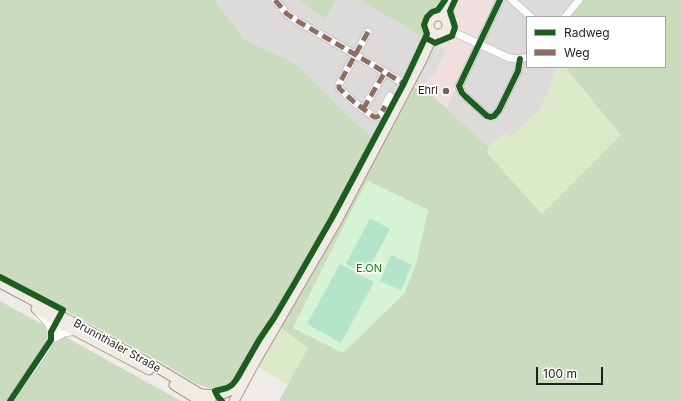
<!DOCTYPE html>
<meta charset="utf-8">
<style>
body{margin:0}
#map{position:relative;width:682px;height:401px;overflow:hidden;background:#eeebe8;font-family:Inter,sans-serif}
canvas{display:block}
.legend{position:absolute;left:526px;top:16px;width:140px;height:52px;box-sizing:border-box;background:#fff;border:1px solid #a5a5a5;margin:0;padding:5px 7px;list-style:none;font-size:12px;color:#1f1f1f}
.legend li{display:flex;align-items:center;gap:8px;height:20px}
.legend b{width:20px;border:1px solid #a5a5a5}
.scale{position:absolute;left:536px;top:367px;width:67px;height:18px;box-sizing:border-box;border:2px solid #1f1f1f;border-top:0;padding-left:5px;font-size:12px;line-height:14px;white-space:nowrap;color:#1f1f1f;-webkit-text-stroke:3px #fff;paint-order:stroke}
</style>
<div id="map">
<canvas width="682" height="401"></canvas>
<ul class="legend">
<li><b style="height:5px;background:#1b5e20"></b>Radweg</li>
<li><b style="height:5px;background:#8d6e63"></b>Weg</li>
</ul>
<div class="scale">100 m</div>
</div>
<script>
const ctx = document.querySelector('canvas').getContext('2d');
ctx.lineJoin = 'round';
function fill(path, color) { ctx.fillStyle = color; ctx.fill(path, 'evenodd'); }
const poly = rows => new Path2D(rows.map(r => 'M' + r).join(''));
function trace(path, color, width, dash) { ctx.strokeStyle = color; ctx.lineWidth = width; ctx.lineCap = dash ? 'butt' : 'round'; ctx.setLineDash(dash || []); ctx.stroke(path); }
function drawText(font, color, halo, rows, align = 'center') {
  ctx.font = font + ' Inter,sans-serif'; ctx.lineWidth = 3.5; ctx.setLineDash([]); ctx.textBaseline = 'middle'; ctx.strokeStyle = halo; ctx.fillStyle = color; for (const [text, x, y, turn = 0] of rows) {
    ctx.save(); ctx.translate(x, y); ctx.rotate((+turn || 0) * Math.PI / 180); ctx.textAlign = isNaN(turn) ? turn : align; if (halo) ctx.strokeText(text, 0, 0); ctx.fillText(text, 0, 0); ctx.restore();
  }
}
const residential = poly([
 [215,0,297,0,326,20,336,0,359,0,436,44,414,87,382,144,361,128,302,70,293,62,245,40],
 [498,0,581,0,567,17,527,17,527,67,557,67,547,96,538,111,511,137,504,134,489,147,446,108]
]);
const commercial = poly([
 [456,0,498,0,446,108,433,96,414,87,436,44,452,38,458,27,452,12]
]);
const grass = poly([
 [557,67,565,67,622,135,542,214,487,153,489,147,504,134,511,137,538,111,547,96],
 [281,327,309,348,288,385,258,367]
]);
const forest = poly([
 [0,0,215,0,245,40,293,62,302,70,361,128,382,144,414,87,433,96,489,147,487,153,542,214,621,135,565,67,665,67,665,17,567,17,581,0,682,0,682,401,279,401,308,348,271,320,259,337,235,380,226,387,221,389,212,389,197,384,161,362,0,275],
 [368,181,428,210,416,263,404,294,293,328,356,202],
 [297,0,336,0,326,20],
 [359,0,444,0,438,9,429,12,423,20,422,25,425,34,425,38],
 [0,301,181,401,0,401]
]);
const park = poly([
 [368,181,428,210,416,263,404,294,343,353,293,328,356,202]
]);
const pitch = poly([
 [370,218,390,229,366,274,346,264],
 [391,255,412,265,401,290,380,281],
 [340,264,374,282,341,343,307,324]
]);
const parking = poly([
 [436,45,443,48,443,49,446,51,434,75,431,74,424,86,423,88,416,84]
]);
const minor = poly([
 [275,0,287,14,299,22,356,55,408,86],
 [500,0,460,84,459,86,462,93,466,97,487,116,491,117,494,116,499,110,518,71,520,59],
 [512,0,531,17],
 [565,17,579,0],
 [447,29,509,58,520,59,527,57],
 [368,32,339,84,339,88,342,91,354,102,374,117,377,117,380,115,390,96],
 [363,109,385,72],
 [39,313,48,323,51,330,51,340],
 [55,338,64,333,76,331],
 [10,401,42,355,64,320]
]);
const major = poly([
 '429 25a9 9 0 1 1 18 0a9 9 0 1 1-18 0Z',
 [442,16,450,0],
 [0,283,151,364,201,394,211,401],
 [36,309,62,324,149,370],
 [174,385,200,401],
 [202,394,216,395,223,394,232,390,242,383],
 [234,401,254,364,337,221,422,60,434,33]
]);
const quiet = poly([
 [275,0,287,14,299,22,356,55,406,85],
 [368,32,339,84,339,88,342,91,354,102,374,117,377,117,380,115,385,106],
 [363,109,385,72]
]);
const cycleway = poly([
 [500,0,460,84,459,86,462,93,466,97,487,116,491,117,494,116,499,110,518,71,520,59],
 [426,38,435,43,452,36,455,27,450,11,455,0],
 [0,277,63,310,51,332,51,340,10,401],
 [222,401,218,397,215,391,227,388,232,385,236,380,259,340,274,318,293,286,332,218,404,83,427,34,424,25,427,17,432,12,438,10,445,0]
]);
const markers = [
 [446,91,4,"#676665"]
];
const poiNames = [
 ["Ehrl",438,91]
];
const parkNames = [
 ["E.ON",369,269]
];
const streetNames = [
 ["Brunnthaler Straße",117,346,29]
];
fill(residential, '#dddbd9');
fill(commercial, '#f0dfde');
fill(grass, '#dceac7');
fill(forest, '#cadcbd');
fill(park, '#d6f3d4');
fill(pitch, '#b4e4cc');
fill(parking, '#dedcdb');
trace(minor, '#c6c5c4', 9);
trace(major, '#a49784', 11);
trace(minor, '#fcfcfc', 7);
trace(major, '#f1ebe5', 9);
trace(quiet, '#8d6e63', 5, [10, 5]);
trace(cycleway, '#1b5e20', 6);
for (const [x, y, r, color] of markers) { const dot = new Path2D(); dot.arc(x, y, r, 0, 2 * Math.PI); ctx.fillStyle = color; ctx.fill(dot); trace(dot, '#fff', 1.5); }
drawText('11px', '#1f1f1f', '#fff', poiNames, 'right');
drawText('11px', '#0c7f0e', '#fff', parkNames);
drawText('11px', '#1f1f1f', '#fff', streetNames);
</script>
